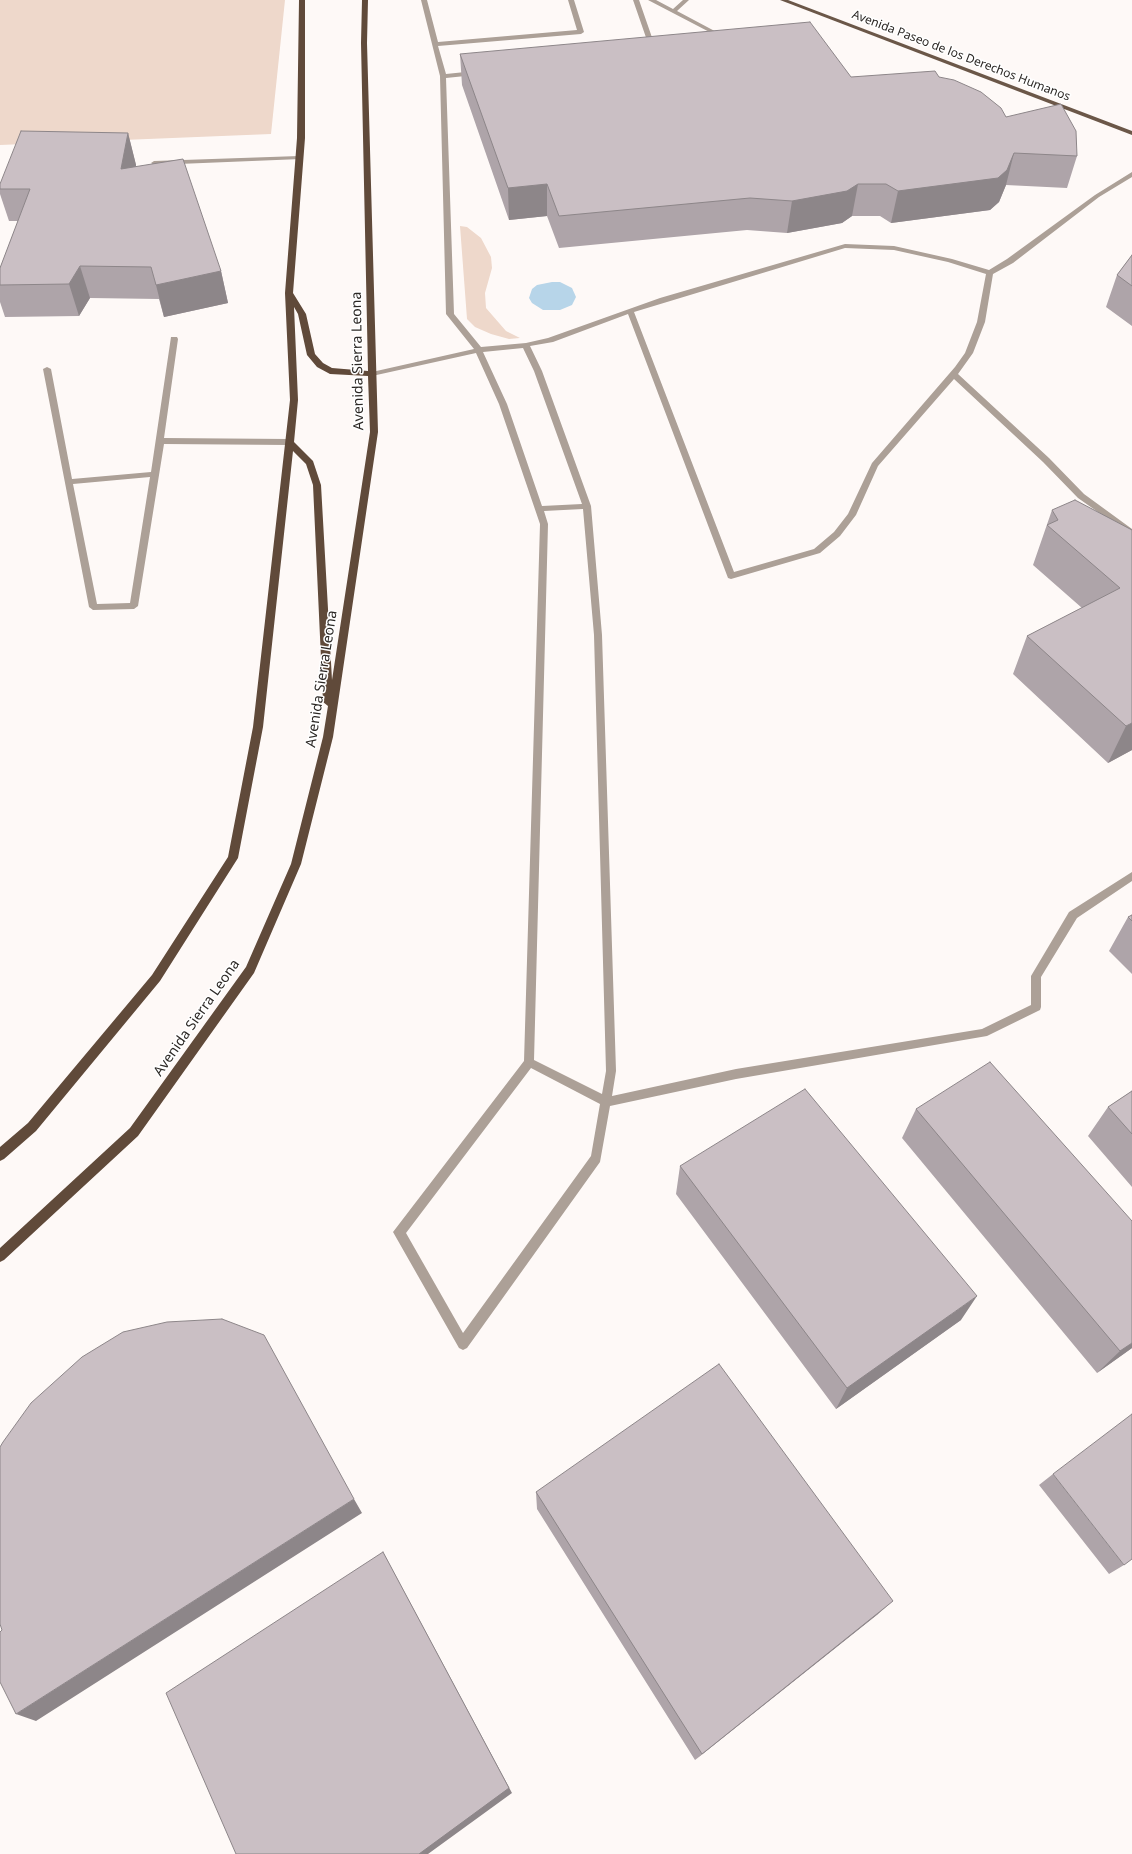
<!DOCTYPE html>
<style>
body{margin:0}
canvas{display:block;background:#fef9f7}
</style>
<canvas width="1132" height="1854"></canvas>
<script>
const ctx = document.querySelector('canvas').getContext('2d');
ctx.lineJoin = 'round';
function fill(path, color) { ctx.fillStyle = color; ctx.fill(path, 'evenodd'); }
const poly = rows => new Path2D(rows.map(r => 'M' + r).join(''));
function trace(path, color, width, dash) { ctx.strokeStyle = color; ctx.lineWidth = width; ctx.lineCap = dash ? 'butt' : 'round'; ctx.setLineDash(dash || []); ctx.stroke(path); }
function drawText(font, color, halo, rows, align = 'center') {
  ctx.font = font + ' "Noto Sans",sans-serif'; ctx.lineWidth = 3; ctx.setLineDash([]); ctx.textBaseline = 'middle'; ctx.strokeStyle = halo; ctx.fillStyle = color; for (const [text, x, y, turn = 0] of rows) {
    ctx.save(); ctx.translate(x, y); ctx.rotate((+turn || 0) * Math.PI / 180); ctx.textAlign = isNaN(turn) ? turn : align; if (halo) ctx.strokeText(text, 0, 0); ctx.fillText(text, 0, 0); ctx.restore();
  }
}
const green = poly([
 [0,0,285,0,271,134,0,145],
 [460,226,467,227,481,238,491,257,492,268,485,293,486,308,506,331,520,338,509,339,491,334,475,327,467,319]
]);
const water = poly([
 [552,282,560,282,572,288,576,297,572,305,560,310,543,310,532,303,529,298,532,289,537,285]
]);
const service = poly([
 [421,0,427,0,438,42,577,30,568,0,574,0,584,32,581,34,438,46,446,74,475,71,478,73,475,75,446,78,454,314,481,347,526,343,548,338,660,298,845,244,894,246,952,259,989,270,1007,259,1095,195,1132,172,1132,177,1099,197,1013,263,993,274,985,322,973,353,958,374,1049,458,1084,494,1132,529,1132,536,1078,498,1043,462,954,379,878,466,856,515,840,536,820,553,731,579,728,578,628,314,553,342,530,346,542,371,591,506,602,635,616,1071,612,1096,736,1069,982,1029,1031,1005,1031,976,1069,912,1132,872,1132,881,1077,918,1041,977,1041,1007,1040,1010,987,1036,736,1079,610,1106,600,1162,467,1348,463,1350,459,1348,393,1232,524,1061,540,524,499,404,476,353,372,376,368,374,372,372,474,349,446,314,440,76,421,0],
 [845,248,894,250,948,262,986,274,977,322,965,353,955,367,872,463,848,514,834,532,814,549,734,572,634,312,845,248],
 [523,348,534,371,582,504,542,506,507,404,483,352,523,348],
 [583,509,594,635,606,1071,602,1094,534,1060,548,524,544,511,583,509],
 [531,1068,600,1104,591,1156,463,1333,406,1233,531,1068],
 [633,0,639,0,656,49,655,50,650,49,633,0],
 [648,0,656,0,673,9,683,0,689,0,677,11,724,36,719,37,648,0],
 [299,156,301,157,301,159,154,165,151,163,154,161,299,156],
 [171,337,177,337,178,339,164,438,289,439,293,442,289,445,164,444,138,606,134,609,93,610,89,607,43,369,47,367,51,369,72,479,151,472,171,337],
 [150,477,130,603,97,604,73,484,150,477]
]);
const primary = poly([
 [780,0,788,0,1132,131,1132,135,780,0]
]);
const trunk = poly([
 [299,0,305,0,305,138,293,293,306,314,315,354,323,363,332,368,368,371,361,43,362,0,368,0,367,43,378,432,333,737,301,864,254,973,138,1136,4,1260,0,1262,0,1248,130,1128,246,967,291,864,323,737,328,706,323,702,313,485,306,464,293,451,263,727,238,858,160,981,36,1131,4,1159,0,1161,0,1147,28,1123,152,975,228,857,253,727,290,400,285,293,297,138,299,0],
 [294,307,298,314,307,355,317,367,330,374,368,376,370,432,332,680,321,485,313,461,294,442,298,400,294,307]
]);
const wall = poly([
 [460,54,851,77,939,77,1006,117,1077,156,1067,188,1006,185,999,202,990,210,891,223,880,216,852,216,842,223,787,233,747,230,559,248,547,216,509,220,462,85],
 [128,133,136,165,136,167,221,271,228,303,164,317,159,299,90,298,79,316,5,317,0,302,0,268,18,221,9,221,0,194,0,184],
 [1132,255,1132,326,1106,307,1117,275],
 [1052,510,1132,530,1132,750,1108,763,1013,674,1027,636,1082,608,1033,565],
 [1132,915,1132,974,1109,951,1128,917],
 [1132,1091,1132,1187,1088,1136,1108,1107],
 [916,1109,1132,1348,1097,1373,902,1138],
 [680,1166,961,1320,836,1409,676,1194],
 [1053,1474,1124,1565,1109,1574,1039,1485],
 [536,1492,878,1614,695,1760,537,1509]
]);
const shadedWall = poly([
 [128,133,136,165,129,201,121,169],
 [1014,153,1006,185,999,202,990,210,891,223,898,191],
 [547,184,547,216,509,220,508,188],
 [858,184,852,216,842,223,787,233,792,201],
 [80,266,90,298,79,316,69,284],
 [221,271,228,303,164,317,156,285],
 [1132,723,1132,750,1108,763,1126,726],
 [977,1296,961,1320,836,1409,847,1388],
 [1132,1343,1132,1348,1097,1373,1120,1351],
 [354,1499,362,1513,36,1721,16,1714],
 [383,1552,512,1793,428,1854,419,1854],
 [893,1601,878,1614,695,1760,702,1754]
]);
const building = poly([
 [810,22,851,77,935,71,939,77,954,80,981,92,1001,108,1006,117,1061,104,1076,131,1077,156,1014,153,1007,170,998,178,898,191,886,184,858,184,847,191,792,201,750,198,559,216,547,184,508,188,460,54,810,22],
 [21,131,128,133,121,169,183,159,221,271,156,285,151,267,80,266,69,284,0,285,0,268,30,189,0,189,0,184,21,131],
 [1132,255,1132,286,1117,275,1132,255],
 [1075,500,1132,530,1132,723,1126,726,1027,636,1120,588,1047,525,1058,520,1052,510,1075,500],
 [1132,915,1132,921,1128,917,1132,915],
 [990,1062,1132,1221,1132,1343,1120,1351,916,1109,990,1062],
 [805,1089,977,1296,847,1388,680,1166,805,1089],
 [1132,1091,1132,1134,1108,1107,1132,1091],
 [222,1319,264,1335,354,1499,16,1714,0,1682,0,1632,2,1630,0,1624,0,1447,3,1442,31,1403,82,1357,123,1332,167,1322,222,1319],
 [719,1364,893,1601,702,1754,536,1492,719,1364],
 [1132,1414,1132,1559,1124,1565,1053,1474,1132,1414],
 [383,1552,509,1788,419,1854,236,1854,166,1693,383,1552]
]);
const farStreetnames = [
 ["Avenida Paseo de los Derechos Humanos",961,56,21]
];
const streetNames = [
 ["Avenida Sierra Leona",358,361,-91],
 ["Avenida Sierra Leona",322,679,-81],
 ["Avenida Sierra Leona",197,1018,-55]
];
fill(green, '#eed8cb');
fill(water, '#b7d5e9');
fill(service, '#aca097');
fill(primary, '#6b5748');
fill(trunk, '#604a3a');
fill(wall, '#aea4a9');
fill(shadedWall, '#8d8689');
fill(building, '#cabfc4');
trace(building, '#8d8689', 1);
drawText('12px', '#2c2825', '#fff', farStreetnames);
drawText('14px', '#2c2825', '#fff', streetNames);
</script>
